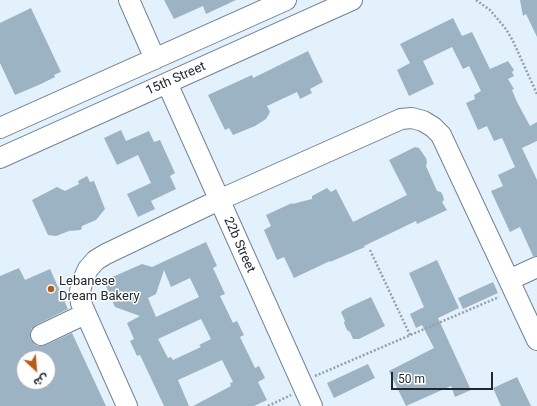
<!DOCTYPE html>
<meta charset="utf-8">
<style>
body{margin:0}
#map{position:relative;width:537px;height:406px;overflow:hidden;background:#e3f1fc;font-family:Roboto,"Noto Sans Arabic",sans-serif}
canvas{display:block}
.north{position:absolute;left:16px;top:350px;width:40px;height:40px;box-sizing:border-box;background:#fff;border:1px solid #a6a9ac;border-radius:50%;rotate:154deg;font-size:11px;font-weight:700;line-height:16px;text-align:center;color:#20292f}
.north::after{content:'';display:block;margin:auto;width:14px;height:18px;background:#bb5c12;clip-path:polygon(50% 0,100% 100%,50% 72%,0 100%)}
.scale{position:absolute;left:391px;top:372px;width:102px;height:18px;box-sizing:border-box;border:2px solid #20292f;border-top:0;padding-left:5px;font-size:12px;line-height:14px;white-space:nowrap;color:#20292f;-webkit-text-stroke:3px #fff;paint-order:stroke}
</style>
<div id="map">
<canvas width="537" height="406"></canvas>
<div class="north">ش</div>
<div class="scale">50 m</div>
</div>
<script>
const ctx = document.querySelector('canvas').getContext('2d');
ctx.lineJoin = 'round';
function fill(path, color) { ctx.fillStyle = color; ctx.fill(path, 'evenodd'); }
const poly = rows => new Path2D(rows.map(r => 'M' + r).join(''));
function trace(path, color, width, dash) { ctx.strokeStyle = color; ctx.lineWidth = width; ctx.lineCap = dash ? 'butt' : 'round'; ctx.setLineDash(dash || []); ctx.stroke(path); }
function drawText(font, color, halo, rows, align = 'center') {
  ctx.font = font + ' Roboto,sans-serif'; ctx.lineWidth = 3; ctx.setLineDash([]); ctx.textBaseline = 'middle'; ctx.strokeStyle = halo; ctx.fillStyle = color; for (const [text, x, y, turn = 0] of rows) {
    ctx.save(); ctx.translate(x, y); ctx.rotate((+turn || 0) * Math.PI / 180); ctx.textAlign = isNaN(turn) ? turn : align; if (halo) ctx.strokeText(text, 0, 0); ctx.fillText(text, 0, 0); ctx.restore();
  }
}
const building = poly([
 [164,0,236,0,206,14,203,6,174,19],
 [520,0,537,0,537,37,526,14,523,16],
 [31,8,61,72,54,75,55,77,41,84,15,95,0,63,0,23],
 [453,18,462,36,472,32,490,69,508,61,514,70,512,72,514,76,508,79,514,89,512,90,517,102,530,126,537,122,537,141,522,148,537,180,537,256,533,256,520,227,510,232,491,191,503,186,498,175,515,167,502,138,494,141,487,126,478,130,466,103,475,99,474,95,481,91,469,66,463,69,452,47,423,61,434,84,409,96,397,70,410,63,400,44],
 [308,51,323,82,310,89,312,93,300,99,297,92,267,106,270,112,266,119,255,126,233,135,229,128,225,130,208,95,252,75,253,78],
 [121,130,126,141,149,131,154,142,160,140,175,173,170,176,176,189,151,201,155,209,138,217,127,194,151,183,138,155,117,165,104,138],
 [415,147,419,148,426,158,427,162,426,166,437,191,441,192,443,196,444,200,442,202,447,210,417,224,416,221,364,246,365,247,330,262,330,261,294,278,284,257,277,260,264,230,271,226,266,215,292,203,292,204,312,199,312,196,327,188,331,192,336,189,353,222,407,195,389,160],
 [87,176,90,182,94,181,105,209,96,220,82,226,81,230,69,231,56,236,48,235,32,200,57,187,65,191,79,184,78,181],
 [206,242,217,266,213,268,225,294,220,296,233,323,237,321,244,335,240,337,255,368,259,366,265,378,258,382,267,400,254,406,193,406,231,386,230,383,233,382,222,360,178,380,189,406,164,406,140,355,137,356,130,341,134,339,127,323,140,316,115,307,106,286,108,279,142,264,152,267],
 [164,270,171,287,190,278,199,297,156,317,148,298,156,294],
 [201,319,211,339,199,345,201,347,173,360,171,357,168,358,158,339],
 [437,260,459,308,438,318,471,390,455,397,451,386,406,406,389,371,434,348,422,325,416,328,410,314,424,307,409,273],
 [19,268,25,280,50,269,68,309,36,325,31,329,30,334,31,340,35,345,40,346,46,345,72,333,106,406,0,406,0,276],
 [24,358,48,358,48,382,24,382],
 [493,282,498,293,463,309,458,298],
 [371,297,385,326,359,339,353,339,350,332,347,330,344,323,345,321,341,312,345,309],
 [368,364,375,378,334,398,327,383],
 [517,377,531,406,501,406,493,388]
]);
const path = poly([
 [476,0,490,10,506,29,513,41,537,94],
 [370,250,410,335],
 [315,376,499,297],
 [268,406,291,395]
]);
const minor = poly([
 [129,0,155,59],
 [167,83,312,406],
 [0,128,286,0],
 [0,158,352,0],
 [509,280,537,267],
 [41,335,85,314],
 [127,406,81,303,80,291,83,280,88,269,96,260,106,254,219,200,401,119,412,118,423,121,433,127,441,135,537,340]
]);
const markers = [
 [51,289,4,"#bb5c12"]
];
const streetNames = [
 ["15th Street",176,79,-24],
 ["22b Street",239,245,66]
];
const poiNames = [
 ["Lebanese",59,282],
 ["Dream Bakery",59,297]
];
fill(building, '#9cb3c4');
trace(minor, '#6e8494', 22);
trace(path, '#94a0a9', 2.5, [2, 2]);
trace(minor, '#fff', 20);
for (const [x, y, r, color] of markers) { const dot = new Path2D(); dot.arc(x, y, r, 0, 2 * Math.PI); ctx.fillStyle = color; ctx.fill(dot); trace(dot, '#fff', 1.5); }
drawText('13px', '#20292f', '#fff', streetNames);
drawText('13px', '#20292f', '#fff', poiNames, 'left');
</script>
